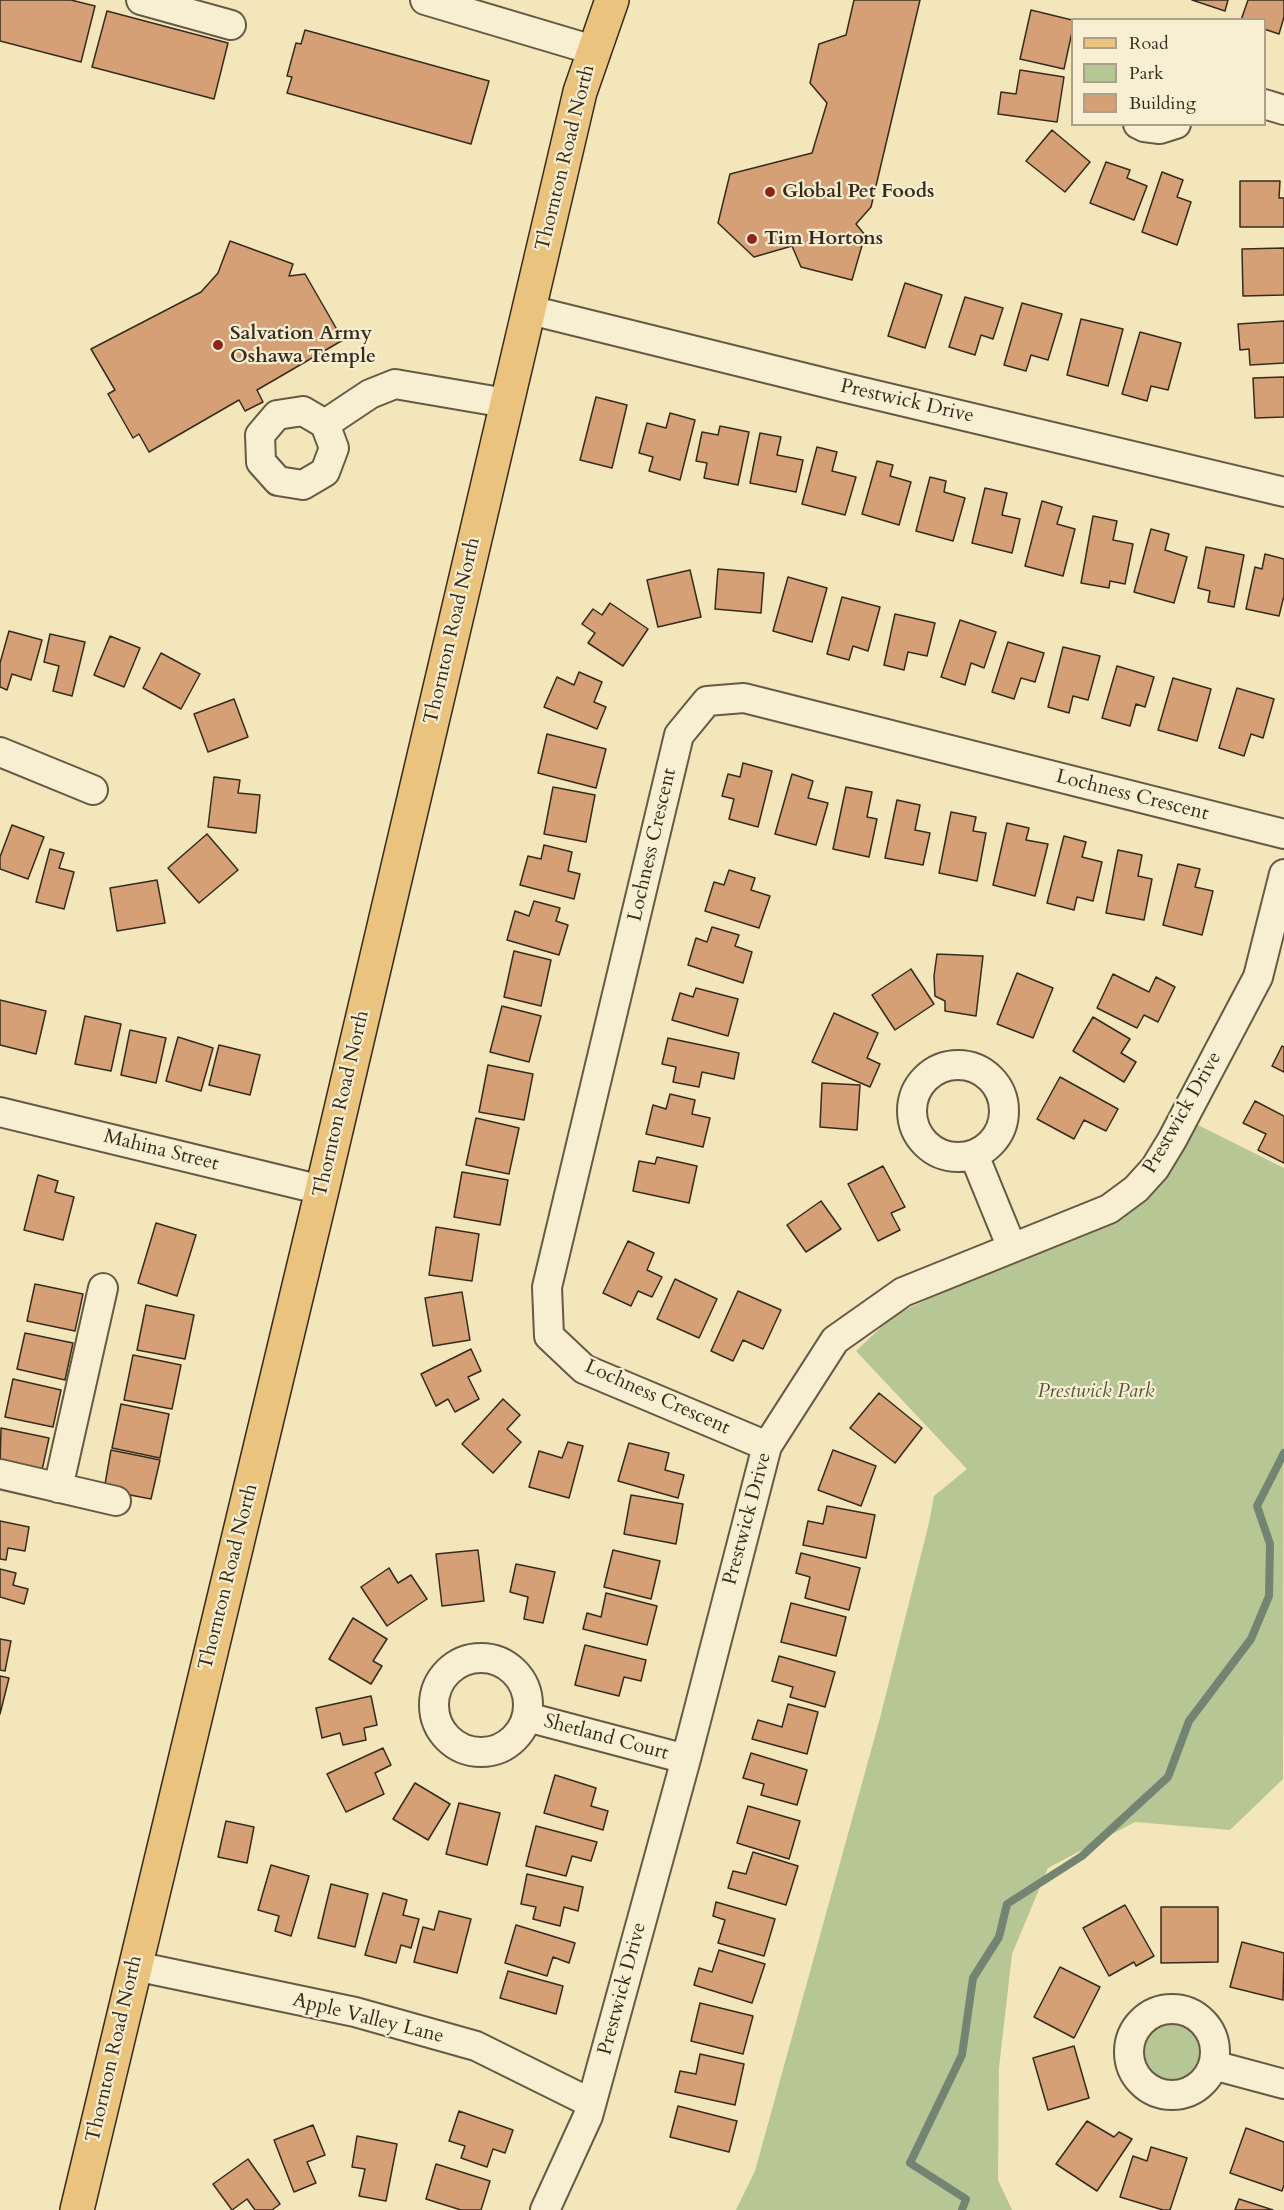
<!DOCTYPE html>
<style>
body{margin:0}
#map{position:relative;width:1284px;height:2210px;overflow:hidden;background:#f4e6bb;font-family:Cardo,serif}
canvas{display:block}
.legend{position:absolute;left:1071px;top:18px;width:195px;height:108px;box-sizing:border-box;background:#f8efd3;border:2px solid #aba18a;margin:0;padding:8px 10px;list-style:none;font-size:18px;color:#372b1d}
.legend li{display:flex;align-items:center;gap:12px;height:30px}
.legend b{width:30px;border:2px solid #aba18a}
</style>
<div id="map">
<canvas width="1284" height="2210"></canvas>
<ul class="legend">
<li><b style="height:8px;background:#eac37e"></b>Road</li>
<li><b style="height:16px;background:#b6c694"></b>Park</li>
<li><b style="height:16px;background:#d6a076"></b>Building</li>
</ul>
</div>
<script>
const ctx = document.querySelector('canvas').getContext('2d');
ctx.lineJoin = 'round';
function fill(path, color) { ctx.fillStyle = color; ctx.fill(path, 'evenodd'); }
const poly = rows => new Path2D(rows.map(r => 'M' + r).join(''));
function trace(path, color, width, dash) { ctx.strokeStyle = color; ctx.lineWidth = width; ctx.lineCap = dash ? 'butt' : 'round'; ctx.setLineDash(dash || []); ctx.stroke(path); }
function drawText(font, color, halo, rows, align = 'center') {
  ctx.font = font + ' Cardo,serif'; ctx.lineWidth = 4.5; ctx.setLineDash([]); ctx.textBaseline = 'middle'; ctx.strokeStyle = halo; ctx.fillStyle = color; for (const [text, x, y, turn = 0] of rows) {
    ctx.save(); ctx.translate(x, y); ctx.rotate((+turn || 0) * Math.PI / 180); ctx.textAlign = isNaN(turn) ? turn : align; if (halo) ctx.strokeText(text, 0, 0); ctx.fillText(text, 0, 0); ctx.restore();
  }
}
const green = poly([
 [1194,1123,1284,1168,1283,1779,1230,1830,1135,1822,1048,1868,1012,1954,999,2068,998,2180,1012,2210,736,2210,755,2171,880,1718,929,1523,934,1496,967,1469,856,1351,893,1316,940,1293,1121,1220,1148,1199,1167,1177],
 '1139 2051a33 33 0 1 1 66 0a33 33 0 1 1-66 0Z'
]);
const stream = poly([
 [962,2210,966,2199,910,2163,962,2055,973,1978,999,1937,1007,1904,1082,1856,1168,1777,1189,1721,1251,1639,1269,1596,1270,1544,1257,1506,1284,1453]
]);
const building = poly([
 [0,0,71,0,95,6,81,62,0,41,0,0],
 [854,0,920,0,871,207,856,224,865,235,852,280,801,267,792,246,754,257,718,223,730,174,812,153,827,103,810,83,819,44,846,35,854,0],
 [1192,0,1228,0,1225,11,1192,0],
 [1248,0,1284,0,1284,17,1279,34,1264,29,1264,20,1241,20,1248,0],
 [1031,10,1072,20,1072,32,1064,69,1020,59,1031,10],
 [107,11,228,43,214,99,92,67,107,11],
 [305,30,489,81,471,144,287,93,292,77,287,76,296,43,301,44,305,30],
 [1020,70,1064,77,1057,122,998,114,1001,92,1016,94,1020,70],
 [1052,130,1090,162,1065,192,1026,161,1052,130],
 [1106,162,1130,170,1127,178,1147,186,1134,220,1090,203,1106,162],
 [1162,172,1183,180,1177,197,1191,202,1177,245,1142,232,1162,172],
 [1240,181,1280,181,1279,198,1284,198,1284,227,1240,227,1240,181],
 [230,241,293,264,289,276,305,274,343,340,257,390,263,402,245,411,239,400,149,452,139,434,133,438,108,394,115,390,91,349,201,292,218,273,230,241],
 [1284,248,1284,295,1243,296,1242,249,1284,248],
 [905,283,942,295,925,348,888,336,905,283],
 [965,297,1003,308,993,339,981,335,975,355,949,347,965,297],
 [1022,303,1062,314,1048,360,1031,355,1026,371,1004,365,1022,303],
 [1081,319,1123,329,1108,386,1067,375,1081,319],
 [1284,321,1284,363,1250,365,1249,349,1240,350,1238,324,1284,321],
 [1140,332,1181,343,1168,390,1151,386,1147,401,1122,394,1140,332],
 [1284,377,1284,417,1255,418,1253,378,1284,377],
 [596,397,627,405,612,468,580,460,596,397],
 [670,413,695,420,680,480,649,471,653,457,639,453,647,423,666,428,670,413],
 [720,426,749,432,738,485,704,478,707,463,696,461,702,432,718,435,720,426],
 [760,433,781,437,777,455,803,460,796,492,750,483,760,433],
 [817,447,837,452,832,471,856,477,845,515,802,504,817,447],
 [877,461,893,465,890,476,911,482,899,525,862,514,877,461],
 [930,477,946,481,944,492,965,498,953,541,916,531,930,477],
 [985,488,1007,493,1002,515,1020,519,1012,553,972,543,985,488],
 [1042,501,1062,507,1057,524,1075,529,1063,576,1025,566,1042,501],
 [1093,516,1117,521,1113,540,1133,544,1125,584,1110,581,1109,588,1081,583,1093,516],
 [1151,529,1169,534,1165,550,1187,557,1174,603,1134,592,1151,529],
 [1206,547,1244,555,1234,607,1208,602,1210,591,1198,588,1206,547],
 [1265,554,1284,559,1284,596,1279,616,1246,609,1255,567,1262,569,1265,554],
 [718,569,764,573,761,613,715,609,718,569],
 [690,570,701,617,658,627,647,580,690,570],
 [788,577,827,588,812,642,773,631,788,577],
 [842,597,880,607,868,651,853,646,849,660,827,654,842,597],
 [610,603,648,629,623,666,588,643,595,633,582,624,593,609,602,615,610,603],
 [895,614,935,623,927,656,908,652,904,670,884,665,895,614],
 [960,620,996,632,984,668,971,663,965,685,941,677,960,620],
 [9,631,42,640,31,680,12,674,7,690,0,687,0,663,9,631],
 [50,634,85,642,72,696,53,691,59,666,44,662,50,634],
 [110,636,140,648,124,687,94,675,110,636],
 [1008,642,1044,653,1035,682,1021,678,1014,699,992,692,1008,642],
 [1063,647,1100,656,1088,700,1073,696,1069,713,1048,707,1063,647],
 [161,653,200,674,181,709,143,688,161,653],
 [1117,666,1154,677,1145,707,1136,704,1130,726,1102,718,1117,666],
 [579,672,602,682,594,702,606,707,597,729,544,707,557,677,574,685,579,672],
 [1173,678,1211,689,1197,741,1158,730,1173,678],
 [1237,688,1274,699,1263,738,1251,734,1244,756,1219,748,1237,688],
 [234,699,248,737,208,752,194,714,234,699],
 [547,734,606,749,596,788,538,773,547,734],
 [743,763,772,771,758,827,729,819,734,799,722,796,728,774,740,777,743,763],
 [792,774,813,781,808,798,828,803,816,845,775,834,792,774],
 [214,777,240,780,238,793,260,795,256,833,208,827,214,777],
 [553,787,595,795,586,842,544,834,553,787],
 [846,787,872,792,867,817,877,819,869,857,833,849,846,787],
 [897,800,920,805,915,830,930,833,923,865,885,858,897,800],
 [951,812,976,817,973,831,986,833,977,881,939,873,951,812],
 [1007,823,1029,828,1026,840,1048,844,1035,896,993,885,1007,823],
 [12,825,44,837,28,879,0,869,0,857,12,825],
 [207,834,238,870,199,903,168,868,207,834],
 [1064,836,1086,842,1082,857,1102,862,1093,901,1077,897,1074,910,1047,903,1064,836],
 [544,845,572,852,568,871,580,874,574,899,520,885,528,856,541,859,544,845],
 [50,849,64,853,59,868,74,872,64,909,36,902,50,849],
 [1118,850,1142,855,1138,876,1152,879,1144,920,1106,913,1118,850],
 [1178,864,1200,869,1195,887,1213,891,1202,935,1163,925,1178,864],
 [729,870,755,878,751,890,770,896,759,928,705,911,714,882,724,885,729,870],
 [157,880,165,923,117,931,110,888,157,880],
 [534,901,560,908,556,921,568,925,559,955,507,940,515,911,529,916,534,901],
 [712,927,739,935,735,946,752,952,743,983,688,965,696,938,707,942,712,927],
 [514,951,551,960,541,1006,504,997,514,951],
 [937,954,983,956,976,1016,945,1011,945,1001,935,996,934,976,937,954],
 [911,969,934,1004,895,1030,872,995,911,969],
 [1017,973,1053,988,1033,1038,997,1024,1017,973],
 [1113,974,1149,992,1156,977,1175,987,1158,1022,1144,1015,1137,1028,1097,1008,1113,974],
 [696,988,738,999,728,1036,672,1020,680,993,693,997,696,988],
 [0,1000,46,1011,36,1054,0,1045,0,1000],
 [502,1006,541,1016,529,1062,490,1052,502,1006],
 [834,1013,878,1033,867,1058,880,1064,870,1087,812,1062,834,1013],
 [85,1016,121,1024,111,1071,75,1064,85,1016],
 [1093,1017,1130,1039,1121,1053,1136,1062,1124,1082,1073,1051,1093,1017],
 [130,1030,166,1038,156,1083,121,1075,130,1030],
 [178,1037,213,1048,201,1091,166,1081,178,1037],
 [668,1038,739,1053,734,1079,702,1072,699,1087,673,1082,676,1067,662,1064,668,1038],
 [219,1045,260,1055,250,1095,209,1085,219,1045],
 [1282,1046,1284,1047,1284,1072,1272,1066,1282,1046],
 [488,1065,533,1074,524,1120,479,1112,488,1065],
 [1060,1077,1118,1109,1106,1131,1084,1120,1074,1139,1037,1119,1060,1077],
 [822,1083,860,1085,857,1130,820,1127,822,1083],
 [670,1094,695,1100,692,1114,710,1118,703,1147,646,1134,653,1105,666,1109,670,1094],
 [1255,1101,1284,1116,1284,1163,1258,1150,1266,1134,1243,1123,1255,1101],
 [476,1118,519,1128,509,1174,466,1165,476,1118],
 [657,1157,697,1166,689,1203,633,1191,639,1161,655,1164,657,1157],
 [883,1166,905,1207,891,1213,900,1230,878,1241,848,1184,883,1166],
 [462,1172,508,1180,500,1225,454,1217,462,1172],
 [38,1175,58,1181,55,1192,74,1197,63,1240,24,1230,38,1175],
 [821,1201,841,1229,806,1252,787,1225,821,1201],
 [156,1223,196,1235,177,1296,138,1283,156,1223],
 [436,1227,479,1234,472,1281,429,1275,436,1227],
 [628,1241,654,1253,647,1270,662,1277,652,1297,638,1291,631,1306,603,1293,628,1241],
 [675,1279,717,1299,699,1338,657,1319,675,1279],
 [35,1284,83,1294,75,1331,27,1321,35,1284],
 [738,1291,781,1310,763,1349,743,1340,733,1361,711,1351,738,1291],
 [462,1292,470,1340,433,1346,425,1298,462,1292],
 [146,1305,194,1315,185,1359,137,1350,146,1305],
 [25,1333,73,1343,65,1380,17,1369,25,1333],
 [471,1349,481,1371,468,1377,479,1399,455,1412,448,1399,436,1406,421,1374,471,1349],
 [133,1355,181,1365,172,1409,124,1400,133,1355],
 [13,1379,61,1390,53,1427,5,1417,13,1379],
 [879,1393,922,1428,895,1463,850,1428,879,1393],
 [503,1399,520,1415,507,1429,521,1442,493,1473,462,1444,503,1399],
 [121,1404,169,1414,160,1458,112,1448,121,1404],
 [1,1428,49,1438,41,1475,0,1466,1,1428],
 [568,1442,583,1446,569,1498,529,1487,539,1451,562,1458,568,1442],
 [629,1443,669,1453,665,1470,684,1475,678,1498,618,1481,629,1443],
 [111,1450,160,1460,151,1499,104,1490,111,1450],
 [833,1450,876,1466,861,1506,818,1490,833,1450],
 [631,1495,683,1504,676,1544,624,1534,631,1495],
 [827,1506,875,1515,866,1558,803,1545,808,1521,823,1524,827,1506],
 [0,1521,29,1527,25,1551,8,1548,6,1560,0,1559,0,1521],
 [478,1550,484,1601,442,1606,436,1554,478,1550],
 [613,1550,660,1561,651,1599,604,1587,613,1550],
 [801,1553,860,1568,849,1610,805,1598,810,1577,796,1573,801,1553],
 [516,1564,555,1572,543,1623,524,1619,528,1597,510,1592,516,1564],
 [389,1568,398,1583,411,1575,427,1599,387,1626,361,1587,389,1568],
 [0,1569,16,1573,13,1585,28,1589,24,1604,0,1597,0,1569],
 [606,1593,657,1606,647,1645,583,1629,587,1613,601,1617,606,1593],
 [791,1603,846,1617,836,1656,781,1642,791,1603],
 [353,1618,387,1639,373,1661,382,1666,371,1684,329,1659,353,1618],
 [0,1639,11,1641,5,1671,0,1670,0,1639],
 [585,1645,646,1660,641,1681,624,1677,619,1696,575,1685,585,1645],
 [779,1656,835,1672,825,1707,790,1697,793,1687,772,1681,779,1656],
 [0,1676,9,1678,0,1714,0,1676],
 [371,1696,377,1725,364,1728,366,1740,343,1745,340,1733,322,1738,316,1708,371,1696],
 [788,1704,818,1712,807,1754,752,1739,758,1720,782,1727,788,1704],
 [383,1748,391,1765,375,1773,384,1794,346,1812,327,1774,383,1748],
 [751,1753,807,1770,797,1805,761,1795,764,1784,743,1778,751,1753],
 [555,1775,596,1788,591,1806,608,1811,603,1830,544,1813,555,1775],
 [415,1783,450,1804,428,1840,393,1819,415,1783],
 [459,1803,500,1813,487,1865,446,1854,459,1803],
 [748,1806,800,1821,789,1859,737,1843,748,1806],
 [226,1821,254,1827,247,1863,218,1857,226,1821],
 [536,1826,597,1842,591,1861,572,1856,566,1876,526,1866,536,1826],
 [753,1852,798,1866,786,1905,728,1888,733,1871,746,1874,753,1852],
 [271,1865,309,1876,291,1936,275,1931,279,1916,258,1910,271,1865],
 [527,1874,583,1887,578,1911,564,1907,560,1926,533,1919,536,1907,521,1904,527,1874],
 [331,1884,368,1894,355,1947,318,1938,331,1884],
 [383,1893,407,1900,403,1915,419,1919,411,1948,401,1945,396,1963,365,1955,383,1893],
 [716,1902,775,1919,764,1956,718,1943,725,1920,713,1916,716,1902],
 [1125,1905,1154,1956,1136,1966,1134,1962,1109,1976,1083,1928,1125,1905],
 [1161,1907,1218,1907,1218,1962,1161,1963,1161,1907],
 [439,1911,471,1919,457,1973,414,1962,423,1927,434,1930,439,1911],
 [516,1925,575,1943,569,1963,553,1957,547,1976,505,1963,516,1925],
 [1242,1942,1284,1953,1283,2000,1230,1987,1242,1942],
 [719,1950,765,1964,752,2003,694,1985,699,1968,712,1972,719,1950],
 [1060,1967,1100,1987,1074,2038,1034,2017,1060,1967],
 [508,1971,563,1986,556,2014,500,1998,508,1971],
 [700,2003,753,2016,743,2054,691,2041,700,2003],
 [1074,2046,1089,2098,1048,2110,1033,2058,1074,2046],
 [700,2054,744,2064,735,2105,675,2092,680,2071,696,2074,700,2054],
 [678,2106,737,2121,729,2152,670,2137,678,2106],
 [459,2111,513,2130,505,2153,493,2149,487,2167,461,2158,465,2146,449,2141,459,2111],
 [1087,2121,1114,2137,1119,2132,1132,2139,1097,2191,1056,2164,1087,2121],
 [313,2125,325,2155,307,2162,316,2183,294,2192,274,2140,313,2125],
 [1246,2128,1284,2142,1284,2185,1282,2191,1230,2173,1246,2128],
 [357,2136,397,2144,386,2201,359,2196,365,2169,352,2167,357,2136],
 [1151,2147,1187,2158,1170,2210,1163,2210,1120,2197,1133,2156,1147,2161,1151,2147],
 [248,2159,280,2204,272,2210,255,2210,247,2199,232,2210,213,2184,248,2159],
 [436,2164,490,2181,481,2210,461,2210,426,2199,436,2164],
 [1239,2199,1273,2210,1235,2210,1239,2199]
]);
const minor = poly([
 [141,0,231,25],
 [425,0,593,50],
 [1264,104,1284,110],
 [1138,124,1144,127,1160,129,1176,124],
 [530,310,842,387,1284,492],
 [303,411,325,424,334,448,325,472,303,485,278,481,261,462,260,435,277,415,303,411],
 [325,424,370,394,395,384,506,403],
 [0,752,93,790],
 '912 1111a46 46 0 1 1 92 0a46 46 0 1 1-92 0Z',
 [0,1112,322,1190],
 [974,1155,1012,1248],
 [767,1446,584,1369,549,1336,547,1287,679,735,707,701,744,698,1284,834],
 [0,1474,116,1501],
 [58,1488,103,1288],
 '434 1705a47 47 0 1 1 94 0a47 47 0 1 1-94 0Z',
 [527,1717,686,1759],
 [135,1966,355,2012,476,2046,591,2103],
 '1129 2052a43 43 0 1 1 86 0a43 43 0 1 1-86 0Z',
 [1213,2065,1284,2084],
 [545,2210,588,2116,686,1759,767,1446,835,1340,903,1292,1109,1209,1136,1189,1155,1168,1172,1140,1258,977,1284,874]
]);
const major = poly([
 [77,2210,322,1190,580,92,612,0]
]);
const markers = [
 [770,192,6,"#8f2418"],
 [752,239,6,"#8f2418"],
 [218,345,6,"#8f2418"]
];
const streetNames = [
 ["Thornton Road North",566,158,-76],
 ["Prestwick Drive",907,402,13],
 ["Thornton Road North",453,631,-77],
 ["Lochness Crescent",1132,796,14],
 ["Lochness Crescent",653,845,-77],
 ["Thornton Road North",342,1104,-77],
 ["Prestwick Drive",1183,1113,-60],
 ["Mahina Street",161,1151,14],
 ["Lochness Crescent",657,1398,24],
 ["Prestwick Drive",748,1519,-75],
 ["Thornton Road North",229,1577,-76],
 ["Shetland Court",606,1738,15],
 ["Prestwick Drive",623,1989,-75],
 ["Apple Valley Lane",368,2019,14],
 ["Thornton Road North",115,2049,-77]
];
const poiNames = [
 ["Global Pet Foods",782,192],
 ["Tim Hortons",764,239],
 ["Salvation Army",230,334],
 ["Oshawa Temple",230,357]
];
const parkNames = [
 ["Prestwick Park",1096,1392]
];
fill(green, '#b6c694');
trace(stream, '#748472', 8);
fill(building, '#d6a076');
trace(building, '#372b1d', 1.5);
trace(minor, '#665a44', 32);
trace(major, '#372b1d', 36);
trace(minor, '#f8efd3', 28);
trace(major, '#eac37e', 33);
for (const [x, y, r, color] of markers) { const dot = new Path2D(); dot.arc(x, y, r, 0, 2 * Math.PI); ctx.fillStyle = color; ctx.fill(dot); trace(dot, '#f8efd3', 2); }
drawText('20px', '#372b1d', '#f8efd3', streetNames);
drawText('bold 20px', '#372b1d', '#f8efd3', poiNames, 'left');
drawText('italic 20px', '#57523b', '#f8efd3', parkNames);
</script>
